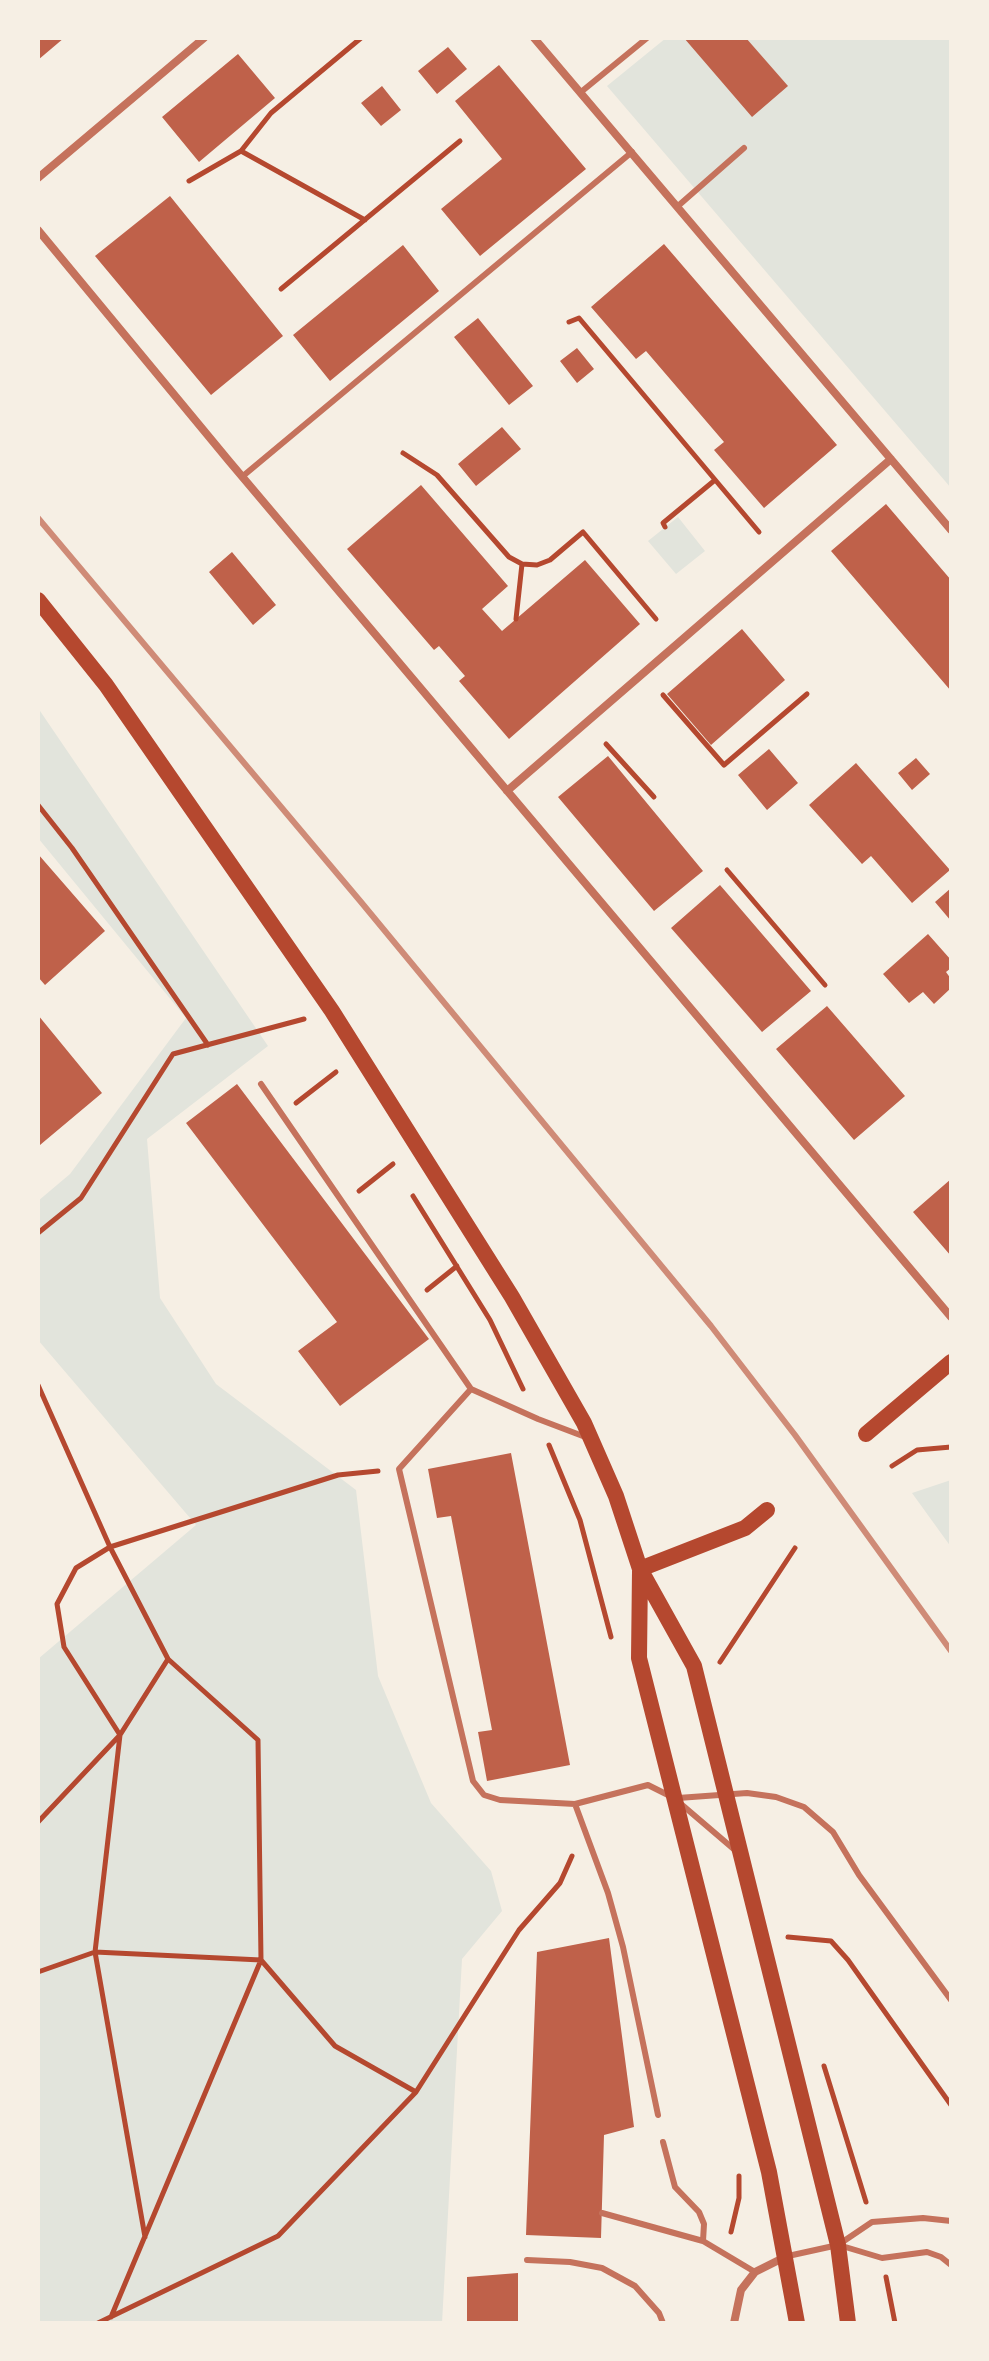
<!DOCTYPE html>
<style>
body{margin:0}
#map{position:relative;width:989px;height:2361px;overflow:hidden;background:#f6efe4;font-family:Barlow,sans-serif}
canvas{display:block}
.frame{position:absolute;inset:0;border:40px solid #f6efe4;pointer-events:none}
</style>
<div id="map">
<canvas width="989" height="2361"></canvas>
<div class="frame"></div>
</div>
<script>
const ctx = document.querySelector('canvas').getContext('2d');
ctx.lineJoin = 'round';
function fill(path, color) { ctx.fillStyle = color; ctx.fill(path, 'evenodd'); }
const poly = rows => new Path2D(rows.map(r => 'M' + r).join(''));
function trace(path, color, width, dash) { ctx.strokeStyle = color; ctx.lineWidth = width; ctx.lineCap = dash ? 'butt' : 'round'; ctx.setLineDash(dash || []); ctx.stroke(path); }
const green = poly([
 [666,38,951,38,951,488,607,86],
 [678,517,705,551,676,574,648,541],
 [38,708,268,1046,147,1139,160,1298,216,1384,356,1490,378,1676,431,1803,491,1871,502,1911,462,1959,442,2323,44,2323,38,2320,38,1659,196,1525,38,1340,38,1201,70,1174,186,1018,38,838],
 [951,1480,951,1547,912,1493]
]);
const building = poly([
 [38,38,64,38,38,60],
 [684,38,746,38,788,86,752,117],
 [448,47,467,69,437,94,418,71],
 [238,54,275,98,199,162,162,117],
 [499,65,586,169,480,256,441,209,502,159,455,101],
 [382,86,401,110,381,126,361,103],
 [170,196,283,336,211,395,95,256],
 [664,244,837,445,764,508,714,450,724,442,646,351,636,359,591,307],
 [403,245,439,291,330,381,293,335],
 [478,318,533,386,509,405,454,337],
 [577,348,594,369,577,383,560,361],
 [502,427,521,449,476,486,458,464],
 [421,485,508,586,482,609,502,631,585,560,640,624,509,739,459,681,465,676,439,646,434,650,347,549],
 [886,504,951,580,951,691,831,551],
 [232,552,276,605,253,625,209,572],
 [742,629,785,680,711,745,667,694],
 [769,749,798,783,767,810,738,775],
 [608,756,703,871,654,911,558,797],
 [916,758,930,774,912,790,898,773],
 [856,763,950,870,912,903,871,856,862,864,809,805],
 [38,854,105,931,45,985,38,977],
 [720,885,811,991,762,1032,671,928],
 [951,888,951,921,935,902],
 [928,934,951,960,951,968,946,972,951,979,951,988,934,1004,923,992,909,1003,883,974],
 [827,1006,905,1096,854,1140,776,1049],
 [38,1015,102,1093,40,1145,38,1143],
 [237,1084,429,1339,340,1406,298,1351,337,1322,186,1123],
 [951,1179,951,1256,913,1212],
 [511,1453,570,1765,487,1781,478,1732,492,1730,451,1516,437,1518,428,1469],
 [609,1938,634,2127,604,2135,601,2238,526,2235,537,1952],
 [518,2273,518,2323,467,2323,467,2277]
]);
const path = poly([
 [241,151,271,113,361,38],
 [189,181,241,151,365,220],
 [281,289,460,141],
 [569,322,579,318,759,532],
 [403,453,437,475,509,557,522,564,537,565,550,560,583,532,656,619],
 [665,527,663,523,715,480],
 [516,619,522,564],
 [663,695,724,765,807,694],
 [606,744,654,797],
 [38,805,72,848,208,1045],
 [727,870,825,985],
 [296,1103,336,1072],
 [359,1191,393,1164],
 [413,1196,490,1320,523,1389],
 [38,1233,81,1198,173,1054,304,1019],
 [427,1290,457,1266],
 [38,1385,110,1547,168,1659,258,1740,261,1960,335,2046,416,2092],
 [549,1445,580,1520,611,1637],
 [892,1466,917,1450,951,1447],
 [720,1662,795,1548],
 [38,1822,120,1735,168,1659],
 [788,1937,831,1941,848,1960,951,2105],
 [38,1972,95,1952,261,1960,111,2317],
 [824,2066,866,2202],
 [731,2232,739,2198,739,2176],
 [145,2237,95,1952,120,1735,64,1647,57,1604,76,1568,110,1547,338,1475,378,1471],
 [886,2277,895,2323],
 [98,2323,278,2236,416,2092,519,1930,560,1883,572,1856]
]);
const service = poly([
 [581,92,647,38],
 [678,206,744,148],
 [243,476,632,152],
 [261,1084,471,1389],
 [678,1798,747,1793,776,1797,804,1807,833,1832,859,1875,951,2000],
 [575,1804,500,1800,484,1795,473,1781,399,1469,471,1389,538,1419,588,1438],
 [681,1804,736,1851],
 [658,2115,623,1947,608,1893,575,1804,648,1785,672,1797],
 [663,2142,675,2187,699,2212,704,2224,703,2241],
 [602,2213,703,2241,755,2272],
 [842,2246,882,2258,927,2252,941,2257,951,2265],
 [788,2256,838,2245,872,2222,923,2218,951,2221],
 [527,2260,570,2262,602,2268,635,2286,659,2313,663,2323]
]);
const minor = poly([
 [534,38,951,530],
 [38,178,204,38],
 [38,230,229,461,951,1317],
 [507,791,891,459],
 [734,2323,741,2290,755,2272,785,2257]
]);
const secondary = poly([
 [38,600,106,685,332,1011,512,1297,584,1423,616,1496,640,1569,694,1666,838,2245,848,2323],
 [866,1434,951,1362],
 [640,1569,745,1528,767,1510],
 [640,1571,639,1658,769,2172,797,2323]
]);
const rail = poly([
 [38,518,361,902,711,1326,795,1435,951,1651]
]);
fill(green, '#e2e4dc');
fill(building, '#bf614a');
trace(path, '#b5482f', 5);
trace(service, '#c5725c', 6);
trace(minor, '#c5725c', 8);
trace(secondary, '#b5482f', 16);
trace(rail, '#cf8b77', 6);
</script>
